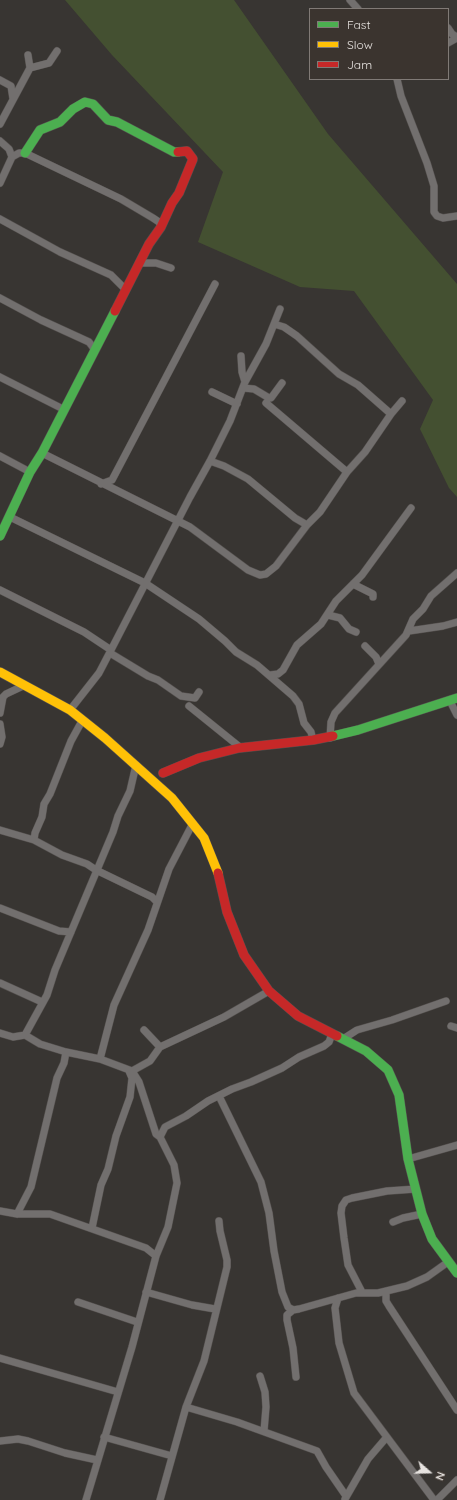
<!DOCTYPE html>
<style>
body{margin:0}
#map{position:relative;width:457px;height:1500px;overflow:hidden;background:#383532;font-family:Quicksand,sans-serif}
canvas{display:block}
.legend{position:absolute;left:309px;top:8px;width:140px;height:72px;box-sizing:border-box;background:#3b342f;border:1px solid #807a76;margin:0;padding:5px 7px;list-style:none;font-size:12px;color:#e7e3e0}
.legend li{display:flex;align-items:center;gap:8px;height:20px}
.legend b{width:20px;border:1px solid #807a76}
.north{position:absolute;left:409px;top:1452px;width:40px;height:40px;-webkit-text-stroke:3px #3b342f;paint-order:stroke;rotate:110deg;font-size:11px;font-weight:700;line-height:16px;text-align:center;color:#e7e3e0}
.north::after{content:'';display:block;margin:auto;width:14px;height:18px;background:#e7e3e0;clip-path:polygon(50% 0,100% 100%,50% 72%,0 100%)}
</style>
<div id="map">
<canvas width="457" height="1500"></canvas>
<ul class="legend">
<li><b style="height:5px;background:#4caf50"></b>Fast</li>
<li><b style="height:5px;background:#ffc107"></b>Slow</li>
<li><b style="height:5px;background:#c62828"></b>Jam</li>
</ul>
<div class="north">N</div>
</div>
<script>
const ctx = document.querySelector('canvas').getContext('2d');
ctx.lineJoin = 'round';
function fill(path, color) { ctx.fillStyle = color; ctx.fill(path, 'evenodd'); }
const poly = rows => new Path2D(rows.map(r => 'M' + r).join(''));
function trace(path, color, width, dash) { ctx.strokeStyle = color; ctx.lineWidth = width; ctx.lineCap = dash ? 'butt' : 'round'; ctx.setLineDash(dash || []); ctx.stroke(path); }
const green = poly([
 [65,0,234,0,328,134,457,284,457,497,449,488,420,429,433,400,354,291,300,287,198,242,223,172,112,55]
]);
const street = poly([
 [350,0,358,9],
 [448,28,452,34,457,37],
 [448,43,457,38],
 [28,55,30,68],
 [397,79,401,96,427,163,434,186,434,212,437,216,443,218,457,216],
 [0,80,11,86,13,99],
 [0,124,30,68,49,63,57,51],
 [0,141,9,149,12,157],
 [0,183,12,157,19,153,25,153,121,199,153,218,159,222,161,227],
 [0,219,60,252,111,275,125,289],
 [139,263,156,263,171,268],
 [0,298,41,320,89,342,95,350],
 [274,324,284,327,297,336,339,374,358,385,391,414],
 [241,356,242,372,245,382],
 [0,377,63,409],
 [243,388,254,389,269,398,271,398,282,383],
 [212,392,237,404],
 [266,403,347,472],
 [42,453,190,527,248,570,260,575,266,574,276,566,307,525,320,512,347,472,365,452,391,414,402,401],
 [0,456,30,472],
 [210,461,224,466,248,479,295,518,307,525],
 [101,484,112,480,215,284],
 [10,517,145,583,199,619,225,641,236,652,257,665,293,696,299,704,304,723,311,732,313,740],
 [353,584,373,594,373,597],
 [0,590,84,632,111,650],
 [328,615,340,618,349,629,356,632],
 [409,631,443,626,457,622],
 [365,646,376,657,379,664],
 [110,653,148,676,158,680,181,696,195,698,199,692],
 [270,675,278,674,283,670,297,645,321,624,336,601,362,575,411,508],
 [450,701,457,715],
 [189,706,241,748],
 [70,710,99,673,111,650,190,497,210,461,230,421,245,382,266,344,280,309],
 [0,713,3,697,6,694,23,686],
 [0,724,2,737,0,744],
 [330,738,331,722,335,713,406,635,413,619,423,609,431,596,457,573],
 [0,830,34,840,62,855,87,864,96,870,152,897,157,902],
 [34,840,35,833,42,817,44,804,50,794,71,741,82,721],
 [0,908,59,931,71,932],
 [0,983,42,1002],
 [451,1026,457,1028],
 [144,1030,160,1047],
 [0,1033,13,1037,25,1035,47,995,55,970,113,832,118,816,130,791,136,765],
 [25,1035,40,1044,66,1052,100,1059,132,1071,150,1061,160,1047,224,1017,269,991],
 [343,1039,357,1030,392,1020,446,1001],
 [100,1059,114,1005,148,930,169,869,193,823],
 [219,1096,261,1182,269,1213,274,1251,282,1292,288,1307,293,1310,299,1309,356,1293,378,1293,407,1286,427,1277,448,1262],
 [160,1137,165,1127,186,1116,208,1101,232,1089,251,1082,282,1068,299,1057,324,1046,329,1042,332,1034],
 [408,1159,457,1145],
 [0,1211,17,1214,50,1214,146,1248,156,1256],
 [17,1214,31,1187,57,1078,64,1063,66,1052],
 [393,1222,403,1218,422,1214],
 [92,1228,101,1185,108,1169,116,1136,130,1097,132,1078,129,1071],
 [386,1291,386,1301,389,1306,457,1410],
 [146,1292,192,1305,215,1309],
 [362,1292,348,1265,344,1238,341,1213,342,1206,346,1200,352,1198,387,1191,416,1189],
 [338,1298,335,1308,339,1343,354,1393,434,1500],
 [78,1302,137,1322],
 [293,1310,287,1315,287,1320,293,1348,296,1377],
 [0,1358,118,1392],
 [260,1376,265,1392,266,1407,264,1431],
 [186,1407,237,1422,317,1451,326,1467,346,1496],
 [104,1437,172,1456],
 [0,1441,18,1439,28,1441,65,1453,97,1460],
 [345,1499,368,1459,386,1438],
 [86,1500,132,1347,156,1256,168,1227,177,1183,174,1165,160,1137,156,1134,139,1082,132,1071],
 [160,1500,186,1407,204,1361,227,1267,227,1260,220,1231,219,1221],
 [437,1500,457,1480]
]);
const fast = poly([
 [25,153,40,130,60,122,73,109,85,102,93,104,108,120,117,122,174,152,178,152],
 [0,536,30,472,42,453,115,311],
 [333,736,358,730,457,698],
 [337,1036,366,1051,388,1070,399,1095,408,1159,422,1214,432,1239,457,1273]
]);
const slow = poly([
 [0,672,70,710,105,738,172,798,204,838,218,873]
]);
const jam = poly([
 [115,311,149,244,161,227,172,203,179,193,193,159,187,151,178,152],
 [163,773,199,758,239,748,313,740,333,736],
 [218,873,227,912,244,955,269,991,298,1016,337,1036]
]);
fill(green, '#445031');
trace(street, '#54504e', 8);
trace(fast, '#54504e', 10);
trace(slow, '#54504e', 10);
trace(jam, '#54504e', 10);
trace(street, '#726f6e', 7);
trace(fast, '#4caf50', 9);
trace(slow, '#ffc107', 9);
trace(jam, '#c62828', 9);
</script>
